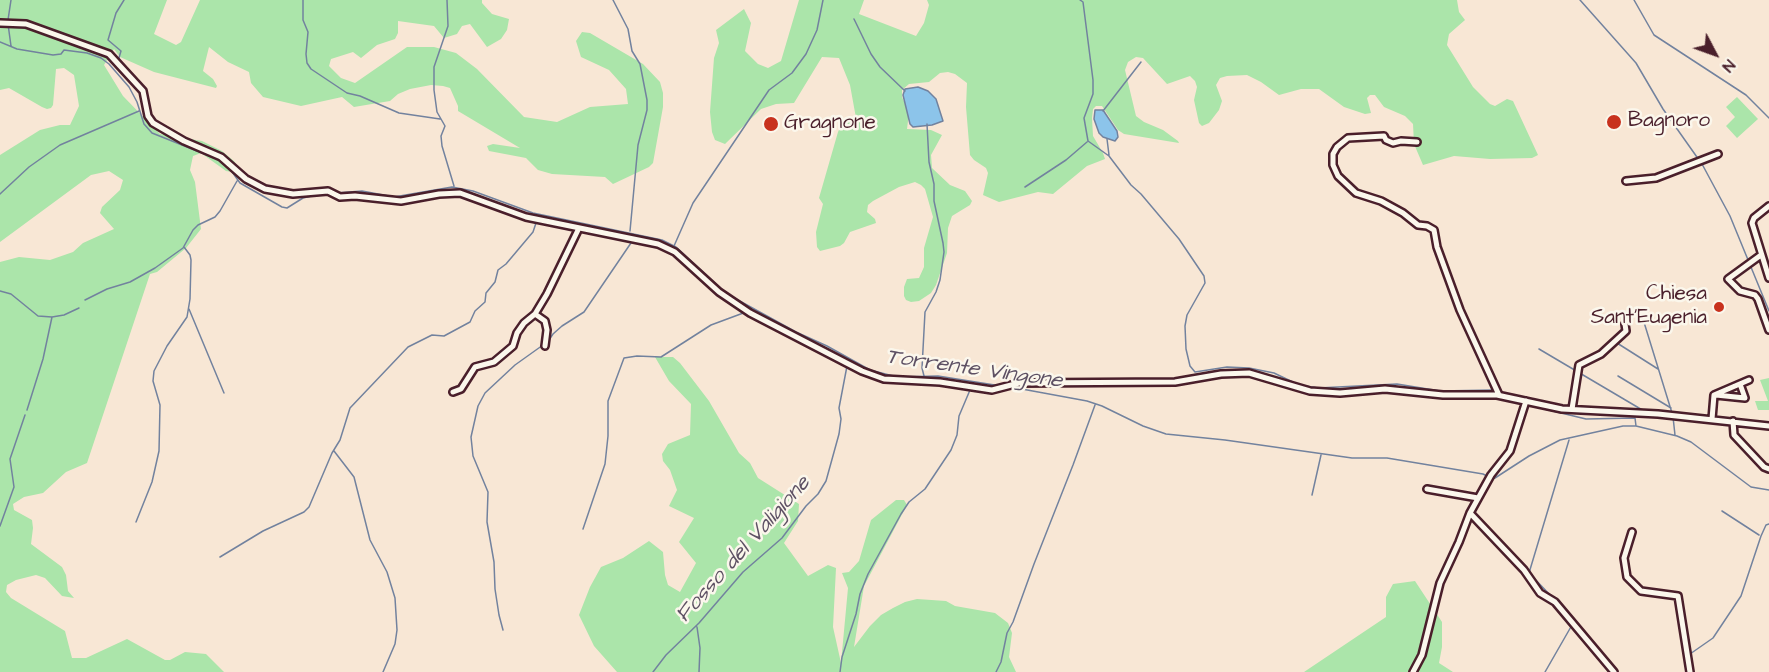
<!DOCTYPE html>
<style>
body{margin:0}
#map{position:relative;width:1769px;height:672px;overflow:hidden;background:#f8e7d5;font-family:"Architects Daughter",sans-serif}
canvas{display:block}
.north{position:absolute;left:1685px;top:24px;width:60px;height:60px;-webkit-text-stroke:4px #fbf7ec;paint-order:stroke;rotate:131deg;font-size:16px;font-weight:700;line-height:24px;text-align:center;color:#4a1f2b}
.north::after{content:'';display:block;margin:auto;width:21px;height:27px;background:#4a1f2b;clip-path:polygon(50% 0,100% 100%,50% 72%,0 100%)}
</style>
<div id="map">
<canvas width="1769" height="672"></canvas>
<div class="north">N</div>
</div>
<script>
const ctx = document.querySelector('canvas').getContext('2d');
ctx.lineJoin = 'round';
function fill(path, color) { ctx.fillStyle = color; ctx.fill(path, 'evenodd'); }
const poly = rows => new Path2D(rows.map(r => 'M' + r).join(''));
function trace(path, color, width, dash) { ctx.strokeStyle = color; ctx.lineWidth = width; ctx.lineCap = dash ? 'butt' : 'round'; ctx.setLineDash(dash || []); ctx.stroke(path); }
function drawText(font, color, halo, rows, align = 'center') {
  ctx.font = font + ' "Architects Daughter",sans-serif'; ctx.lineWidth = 5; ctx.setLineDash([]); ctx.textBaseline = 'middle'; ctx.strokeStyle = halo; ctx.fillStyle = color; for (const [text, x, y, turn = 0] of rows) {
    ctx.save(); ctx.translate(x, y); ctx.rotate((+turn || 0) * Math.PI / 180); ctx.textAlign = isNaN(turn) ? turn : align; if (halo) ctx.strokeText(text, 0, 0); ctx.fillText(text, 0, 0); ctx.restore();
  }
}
const green = poly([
 [0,0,167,0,154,34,176,45,181,42,200,0,482,0,482,3,492,14,509,19,507,30,501,39,487,47,470,24,462,26,457,34,444,38,434,26,398,21,398,33,395,39,377,45,361,58,353,52,331,59,329,66,341,78,355,83,407,47,434,47,456,53,477,69,524,117,557,122,590,107,628,104,626,89,609,70,581,57,576,41,582,32,590,33,643,64,660,82,663,93,663,107,653,163,649,167,613,184,605,177,552,174,538,170,526,158,489,151,487,146,493,144,520,148,458,111,458,106,450,88,443,86,431,85,410,89,398,94,390,101,354,107,342,97,301,106,263,97,251,83,249,72,228,62,209,47,203,71,213,79,217,86,216,88,154,72,120,57,114,49,104,65,123,96,160,134,202,141,222,151,235,162,236,167,232,172,226,171,201,153,193,156,190,170,195,182,201,229,186,248,157,272,150,274,87,463,66,472,43,493,24,497,13,504,14,510,32,520,33,528,31,544,62,567,66,575,68,591,74,598,62,596,45,578,36,575,16,580,7,585,6,592,11,598,65,631,72,658,86,658,127,639,165,660,170,660,185,652,206,654,224,672,0,672,0,262,19,257,50,260,73,252,83,243,114,229,100,213,102,207,120,190,123,180,109,171,91,175,0,242,0,155,40,130,60,125,70,125,79,106,74,75,64,68,56,69,53,105,51,108,47,109,42,107,9,88,0,90],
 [799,0,864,0,859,14,916,36,924,23,929,5,927,0,1457,0,1459,12,1465,20,1449,34,1447,45,1473,87,1490,104,1495,106,1507,99,1513,101,1538,155,1532,158,1490,159,1454,156,1423,165,1414,144,1413,124,1405,116,1384,107,1375,95,1370,95,1367,98,1371,113,1365,114,1344,107,1319,89,1301,89,1279,95,1261,82,1247,75,1227,76,1220,78,1216,85,1222,101,1219,110,1209,123,1202,126,1199,123,1194,100,1197,87,1195,81,1190,76,1167,84,1143,58,1136,57,1128,62,1125,70,1136,116,1144,122,1163,130,1178,141,1179,143,1124,134,1118,130,1102,106,1096,106,1093,109,1092,118,1093,136,1103,153,1105,159,1087,166,1053,194,1038,192,999,202,983,195,988,173,986,168,974,160,970,155,966,107,967,83,955,74,948,72,940,73,929,82,909,84,902,90,902,97,909,113,907,129,931,130,942,135,931,155,932,168,950,185,965,191,972,201,970,205,952,216,948,228,947,253,936,285,931,293,919,301,911,302,906,300,904,296,904,287,907,279,919,278,924,267,924,248,933,217,925,189,921,185,915,182,899,187,873,201,868,205,867,212,875,219,876,223,850,232,844,243,840,246,820,251,817,247,816,232,823,204,819,198,838,132,844,119,856,118,850,85,839,58,822,57,794,103,776,104,761,109,725,144,715,140,712,132,710,112,714,58,719,43,716,30,744,9,751,23,745,51,758,64,768,68,781,61],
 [1737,97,1758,119,1737,138,1726,126,1735,117,1726,107],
 [655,357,673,357,680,363,709,401,739,453,750,463,758,478,799,504,798,521,784,543,808,576,828,565,836,568,833,627,841,663,848,588,842,573,849,572,859,561,871,520,896,500,904,500,907,505,864,586,854,647,870,626,881,615,893,608,905,602,917,599,946,601,955,606,995,613,1008,623,1012,633,1009,657,1016,672,617,672,594,646,579,615,590,587,601,567,623,558,649,541,663,552,665,575,668,585,680,592,696,563,679,542,694,518,669,506,677,490,670,470,663,461,662,454,668,444,690,435,691,404,669,381],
 [1769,378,1769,410,1758,410,1755,401,1768,401,1760,380],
 [1415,581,1442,622,1442,647,1439,663,1453,672,1304,672,1386,617,1386,597,1393,584]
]);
const water = poly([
 [918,87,928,91,936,99,943,121,932,125,913,127,910,124,903,95,905,89,918,87],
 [1095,110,1103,110,1117,131,1118,137,1115,141,1103,137,1099,133,1094,119,1095,110]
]);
const stream = poly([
 [303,0,303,20,308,32,306,54,307,63,311,69,347,93,360,96,399,113,440,119],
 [447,0,448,26,434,67,434,90,437,112,445,126,441,136,442,146,454,186],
 [613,0,628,29,632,51,640,64,647,100,647,110,638,145,630,231],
 [1080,0,1083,2,1093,80,1093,94,1084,118,1088,141,1109,156,1131,185,1141,194,1179,239,1204,276,1205,283,1187,315,1185,326,1186,349,1190,366,1195,372,1227,367,1249,368,1274,373,1299,385,1318,388,1397,384,1440,391,1493,390,1494,392],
 [1580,0,1636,63,1663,109,1699,160],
 [1634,0,1654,35,1746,95,1769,118],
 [854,19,871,54,880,67,905,91],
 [8,20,11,0],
 [8,24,11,46],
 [0,42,17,49,53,55,61,54,64,50,87,53,101,58,109,64,129,87,137,102,144,124,152,133,217,159,230,169,240,183,282,207,287,208,303,198,316,195],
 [118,61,121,51,108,40,116,13,124,0],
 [1103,111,1141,62],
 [1107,139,1109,155],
 [1702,164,1730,216,1769,311],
 [1025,187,1066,160,1087,142],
 [336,193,362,191,394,197,452,187,473,191,533,213,662,240,676,247,727,294,796,332,827,346,870,370,897,377,938,376,1001,386],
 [0,194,29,167,60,145,139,111],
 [674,246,693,203,769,90,792,73,806,54,817,30,823,0],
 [0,291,11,294,38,316,52,317,64,315,79,308],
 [85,300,107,289,130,282,155,268,183,248,193,230,198,225,215,217,220,211,237,181],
 [189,309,224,393],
 [1643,319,1672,413],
 [549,340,553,334,562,326,584,312,633,240],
 [1617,343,1658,369],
 [1539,349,1644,411],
 [924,376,922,368,925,312,936,292,940,280,944,252,943,243,934,201,934,184,929,162,927,124],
 [1618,376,1671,408],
 [1011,387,1087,401,1102,406,1143,426,1166,434,1225,440,1352,458,1387,458,1483,474,1487,476],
 [1500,398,1524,404],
 [1528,405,1586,419,1635,418,1636,426],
 [27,410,43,359,52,317],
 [1673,417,1675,435],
 [334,451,354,477,370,540,387,572,395,598,397,630,395,644,383,672],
 [1491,479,1495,478,1529,456,1560,440,1623,426,1636,426,1677,436,1691,442,1751,487,1769,490],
 [1312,495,1321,455],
 [1722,511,1759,535],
 [136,522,152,482,159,451,160,405,153,381,154,371,167,346,187,317,190,299,191,260,190,255,184,247],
 [0,526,14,487,10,459,25,415],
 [583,529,605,464,608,436,608,401,624,358,637,356,661,357,711,325,746,312],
 [220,557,263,531,304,512,309,507,332,453,340,440,350,408,408,347,432,335,444,336,470,322,475,311,485,302,486,293,495,282,498,270,506,264,533,232,537,220],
 [1552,597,1529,573,1569,440],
 [697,627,700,648,699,672],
 [503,630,499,615,495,589,494,562,487,522,488,492,473,456,471,437,478,406,485,393,515,365,543,345],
 [1690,654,1713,638,1741,596,1761,536,1766,525,1769,524],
 [653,672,666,655,699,623,743,572,782,538,806,506,818,494,826,481,839,434,841,419,839,408,847,366],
 [840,672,842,657,856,614,860,594,868,574,901,514,909,502,925,489,951,450,957,435,959,416,970,390],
 [996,672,1001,662,1007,633,1013,622,1034,564,1073,465,1095,405],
 [1545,672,1572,625]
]);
const minor = poly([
 [0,23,26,24,109,54,143,91,148,116,153,123,184,141,221,157,246,179,265,189,293,194,328,191,340,197,355,196,401,201,439,194,460,193,526,217,658,244,675,252,719,292,750,313,862,371,884,379,940,382,992,390,1019,383,1175,382,1221,374,1249,373,1310,391,1340,393,1385,389,1443,395,1497,395,1562,409,1658,414,1769,426],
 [1417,142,1401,141,1393,143,1386,140,1384,136,1348,138,1337,147,1333,154,1333,165,1338,176,1356,193,1381,201,1403,213,1418,225,1427,226,1434,230,1437,247,1460,310,1499,395],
 [1626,181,1656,178,1718,154],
 [1769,206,1754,218,1752,223,1769,278],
 [1761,255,1728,279,1740,291,1755,295,1758,299,1769,330],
 [535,314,545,321,547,330,545,346],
 [453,392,461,389,475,367,494,362,513,346,517,333,524,323,535,314,547,294,579,228],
 [1716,395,1745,398,1740,384],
 [1572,409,1579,365,1601,354,1626,331,1625,324],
 [1712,419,1714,395,1749,380],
 [1733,421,1734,435,1764,467,1769,469],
 [1427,489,1478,498],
 [1470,513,1524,570,1540,593,1555,602,1614,672],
 [1632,532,1624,558,1627,577,1641,591,1678,596,1690,672],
 [1413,672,1422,655,1440,583,1459,542,1470,513,1491,475,1510,451,1526,401]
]);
const markers = [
 [1614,122,8,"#c8321e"],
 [771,124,8,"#c8321e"],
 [1719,307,6,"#c8321e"]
];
const poiNames = [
 ["Bagnoro",1628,122],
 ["Gragnone",784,124],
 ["Chiesa",1707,295,"right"],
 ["Sant'Eugenia",1707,319,"right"]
];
const waterNames = [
 ["Torrente Vingone",974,370,8],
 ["Fosso del Valigione",744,550,-48]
];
fill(green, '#abe5aa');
fill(water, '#8cc4ea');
trace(water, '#72829e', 1.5);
trace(stream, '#72829e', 1.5);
trace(minor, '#4a1f2b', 10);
trace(minor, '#fbf7ec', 5);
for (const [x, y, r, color] of markers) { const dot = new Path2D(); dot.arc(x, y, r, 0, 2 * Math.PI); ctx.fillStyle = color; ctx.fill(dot); trace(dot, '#fbf7ec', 2); }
drawText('21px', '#4a1f2b', '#fbf7ec', poiNames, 'left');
drawText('italic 22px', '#5e5164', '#fbf7ec', waterNames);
</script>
